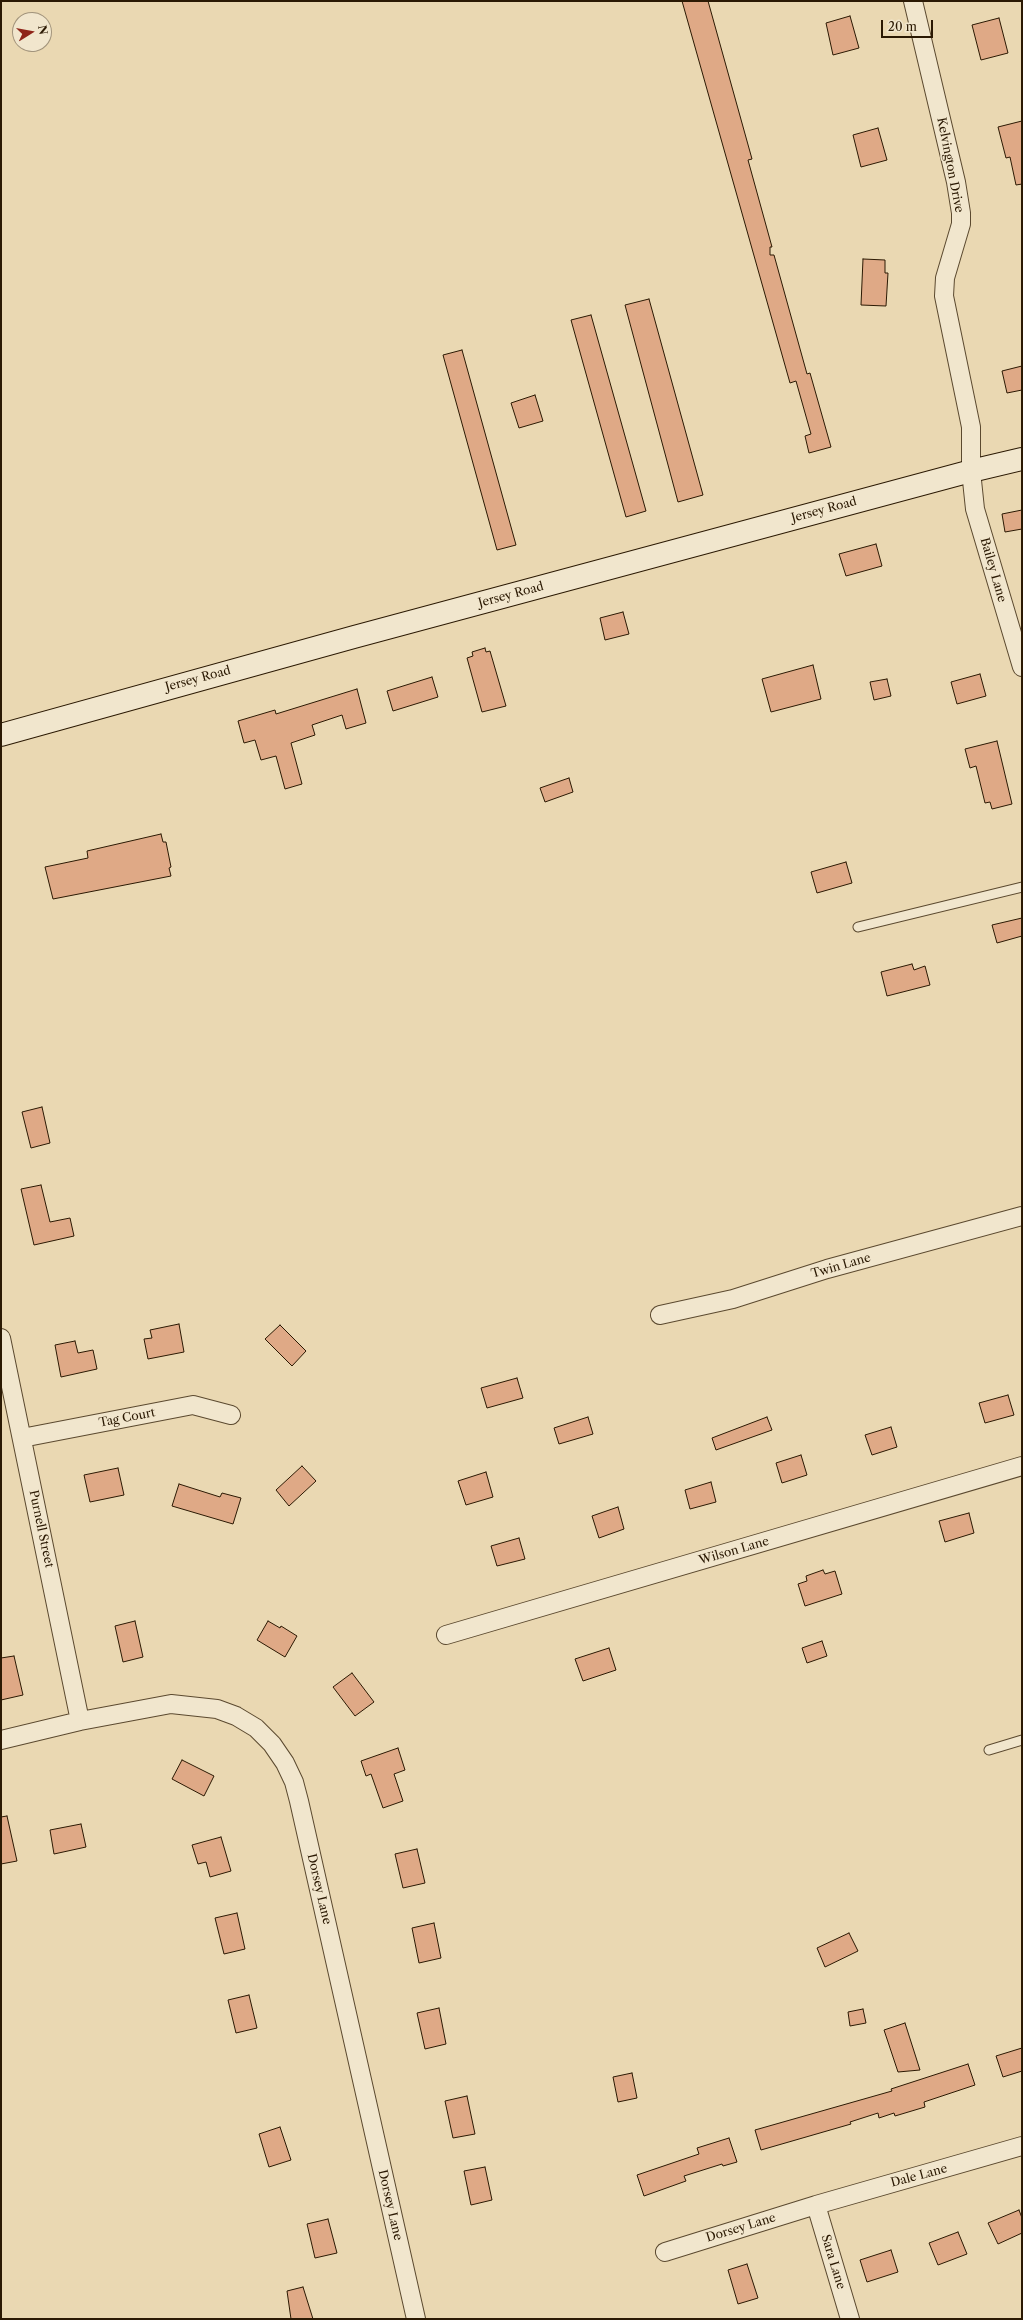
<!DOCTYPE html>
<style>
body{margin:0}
#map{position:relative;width:1023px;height:2320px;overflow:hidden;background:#ead8b2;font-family:"Libre Caslon Text",serif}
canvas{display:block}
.frame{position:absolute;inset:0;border:2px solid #2b1903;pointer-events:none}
.north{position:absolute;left:12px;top:12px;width:40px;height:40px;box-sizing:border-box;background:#f1e6cd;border:1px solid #a2947c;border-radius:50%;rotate:79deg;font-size:11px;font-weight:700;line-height:16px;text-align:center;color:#2b1903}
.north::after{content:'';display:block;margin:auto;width:14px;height:18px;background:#8f2418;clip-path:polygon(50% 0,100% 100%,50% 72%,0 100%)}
.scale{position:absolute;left:881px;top:20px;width:52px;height:18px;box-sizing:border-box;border:2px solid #2b1903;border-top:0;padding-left:5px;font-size:12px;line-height:14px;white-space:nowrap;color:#2b1903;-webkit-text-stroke:3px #f1e6cd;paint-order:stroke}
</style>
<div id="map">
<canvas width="1023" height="2320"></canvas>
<div class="frame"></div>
<div class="north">N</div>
<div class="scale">20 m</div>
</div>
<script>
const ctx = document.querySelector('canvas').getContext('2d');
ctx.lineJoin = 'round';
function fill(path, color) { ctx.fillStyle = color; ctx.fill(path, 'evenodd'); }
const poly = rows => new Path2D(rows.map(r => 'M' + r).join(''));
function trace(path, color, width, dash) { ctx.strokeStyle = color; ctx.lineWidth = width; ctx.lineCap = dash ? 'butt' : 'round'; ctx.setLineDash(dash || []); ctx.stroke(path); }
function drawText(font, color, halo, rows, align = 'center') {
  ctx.font = font + ' "Libre Caslon Text",serif'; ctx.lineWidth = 3; ctx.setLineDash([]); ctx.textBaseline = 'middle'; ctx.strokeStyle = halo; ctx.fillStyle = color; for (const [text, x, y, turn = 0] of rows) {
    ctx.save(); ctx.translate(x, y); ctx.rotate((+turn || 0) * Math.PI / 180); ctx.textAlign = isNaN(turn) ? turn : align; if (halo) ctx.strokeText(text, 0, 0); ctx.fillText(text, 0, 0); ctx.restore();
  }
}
const building = poly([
 [682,1,708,1,752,159,748,160,772,247,770,247,770,255,774,255,807,374,810,373,831,447,809,453,805,436,811,434,796,381,790,383,682,1],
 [850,16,859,48,833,55,826,23,850,16],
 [999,18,1008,53,981,60,972,25,999,18],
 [1022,121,1022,184,1016,185,1010,157,1006,158,998,127,1022,121],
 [878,128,887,160,861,167,853,135,878,128],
 [863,259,885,260,885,273,888,273,886,306,861,305,863,259],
 [649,299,703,495,678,502,625,305,649,299],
 [591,315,646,511,626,517,571,320,591,315],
 [462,350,516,545,497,550,443,355,462,350],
 [1022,366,1022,390,1007,393,1002,371,1022,366],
 [535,395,543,421,519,428,511,403,535,395],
 [1022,510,1022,529,1005,532,1002,514,1022,510],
 [876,544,882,566,846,576,839,554,876,544],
 [623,612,629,634,605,640,600,618,623,612],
 [485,648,486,652,490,651,506,706,482,712,467,658,473,656,472,652,485,648],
 [813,665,821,699,771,712,762,679,813,665],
 [980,674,986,696,957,704,951,682,980,674],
 [432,677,438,697,393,711,387,691,432,677],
 [887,679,891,696,874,700,870,682,887,679],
 [357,689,366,723,346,729,342,715,312,725,315,735,291,743,302,784,285,789,276,756,261,760,255,740,244,743,238,721,275,710,276,714,357,689],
 [997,741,1012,804,992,809,990,802,985,803,976,766,970,768,965,749,997,741],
 [569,778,573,792,545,802,540,788,569,778],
 [161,834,163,842,166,842,171,867,169,868,171,876,53,899,45,867,88,858,87,851,161,834],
 [846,862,852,883,817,893,811,872,846,862],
 [1022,918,1022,936,997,943,992,925,1022,918],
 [912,964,914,970,925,966,930,985,887,996,881,972,912,964],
 [42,1107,50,1143,31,1148,22,1112,42,1107],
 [41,1185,50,1222,70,1218,74,1236,34,1245,21,1189,41,1185],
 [179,1324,184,1352,148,1359,144,1339,152,1338,150,1330,179,1324],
 [280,1325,306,1351,292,1366,265,1339,280,1325],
 [75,1341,78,1353,93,1350,97,1369,61,1377,55,1345,75,1341],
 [517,1378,523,1398,487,1408,481,1388,517,1378],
 [1008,1395,1014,1415,985,1423,979,1403,1008,1395],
 [588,1417,593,1434,559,1444,554,1428,588,1417],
 [767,1417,772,1430,716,1450,712,1438,767,1417],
 [891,1427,897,1447,872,1455,865,1435,891,1427],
 [801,1455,807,1475,782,1483,776,1463,801,1455],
 [302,1466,316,1481,289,1506,276,1490,302,1466],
 [118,1468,124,1495,90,1502,84,1475,118,1468],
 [486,1472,493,1497,466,1505,458,1481,486,1472],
 [711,1482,716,1502,690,1509,685,1490,711,1482],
 [179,1484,220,1497,222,1493,241,1498,233,1524,172,1506,179,1484],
 [618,1507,624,1529,599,1538,592,1516,618,1507],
 [969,1513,974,1533,945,1542,939,1521,969,1513],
 [519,1538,525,1559,497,1566,491,1546,519,1538],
 [823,1570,825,1574,835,1571,842,1594,805,1606,798,1584,807,1581,806,1576,823,1570],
 [135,1621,143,1657,123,1662,115,1626,135,1621],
 [268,1621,280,1628,281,1626,297,1636,285,1657,257,1640,268,1621],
 [822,1641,827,1656,807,1663,802,1648,822,1641],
 [609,1648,616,1670,583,1681,575,1659,609,1648],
 [14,1656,23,1695,1,1700,1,1658,14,1656],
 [352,1673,374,1702,355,1716,333,1687,352,1673],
 [398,1748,405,1770,394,1774,403,1801,383,1808,371,1774,366,1776,361,1761,398,1748],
 [182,1760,214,1776,204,1796,172,1779,182,1760],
 [7,1816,17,1861,1,1864,1,1817,7,1816],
 [81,1824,86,1847,54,1854,50,1830,81,1824],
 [221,1837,231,1871,210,1877,206,1862,198,1864,192,1845,221,1837],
 [417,1849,425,1883,403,1888,395,1854,417,1849],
 [237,1913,245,1949,224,1954,215,1918,237,1913],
 [434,1923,441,1958,419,1963,412,1928,434,1923],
 [849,1933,858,1951,825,1967,817,1948,849,1933],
 [249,1995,257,2028,236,2033,228,2000,249,1995],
 [439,2008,446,2044,425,2049,417,2013,439,2008],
 [863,2009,866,2023,850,2026,848,2012,863,2009],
 [905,2023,920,2070,898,2072,884,2030,905,2023],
 [1022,2048,1022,2071,1003,2077,996,2056,1022,2048],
 [968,2064,975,2085,924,2102,925,2107,895,2116,894,2113,879,2118,878,2113,850,2122,851,2124,761,2150,755,2130,892,2091,891,2089,968,2064],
 [632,2073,637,2098,618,2102,613,2077,632,2073],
 [467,2096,475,2134,453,2138,445,2101,467,2096],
 [280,2127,291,2160,269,2167,259,2134,280,2127],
 [729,2138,737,2162,723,2166,722,2164,684,2176,686,2181,644,2196,637,2175,699,2154,697,2148,729,2138],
 [485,2167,492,2200,471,2205,464,2171,485,2167],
 [1019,2210,1022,2218,1022,2233,998,2244,988,2223,1019,2210],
 [328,2219,337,2253,315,2258,307,2224,328,2219],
 [958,2232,967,2254,938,2265,929,2243,958,2232],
 [891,2250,898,2272,867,2282,860,2260,891,2250],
 [747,2264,758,2298,738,2304,728,2270,747,2264],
 [303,2287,313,2319,291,2319,287,2291,303,2287]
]);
const lane = poly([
 [858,927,1022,887],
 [989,1750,1022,1740]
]);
const street = poly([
 [913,1,956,182,961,213,961,224,945,278,944,296,971,427,971,471,975,509,1022,667],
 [660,1315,733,1299,827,1269,1022,1216],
 [1,1338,80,1721],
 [22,1438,193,1405,231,1415],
 [446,1635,1022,1466],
 [1,1740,80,1721,171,1704,217,1709,236,1716,256,1728,272,1744,285,1763,294,1782,299,1801,416,2319],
 [816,2205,850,2319],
 [665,2252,816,2205,1022,2146]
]);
const secondary = poly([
 [1,735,354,637,971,471,1022,459]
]);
const streetNames = [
 ["Kelvington Drive",950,165,79],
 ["Jersey Road",824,510,-15],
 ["Bailey Lane",993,570,74],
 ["Jersey Road",511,595,-15],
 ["Jersey Road",198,679,-15],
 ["Twin Lane",841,1266,-16],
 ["Tag Court",127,1418,-11],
 ["Purnell Street",41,1529,78],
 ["Wilson Lane",734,1551,-16],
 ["Dorsey Lane",319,1889,77],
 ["Dale Lane",919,2176,-15],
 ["Dorsey Lane",390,2205,77],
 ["Dorsey Lane",741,2228,-17],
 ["Sara Lane",833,2262,73]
];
fill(building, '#dfa986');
trace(building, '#2b1903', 1);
trace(lane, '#5b492f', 11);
trace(street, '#5b492f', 20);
trace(secondary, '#2b1903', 24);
trace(lane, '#f1e6cd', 9);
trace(street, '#f1e6cd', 18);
trace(secondary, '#f1e6cd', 22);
drawText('12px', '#2b1903', '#f1e6cd', streetNames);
</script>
